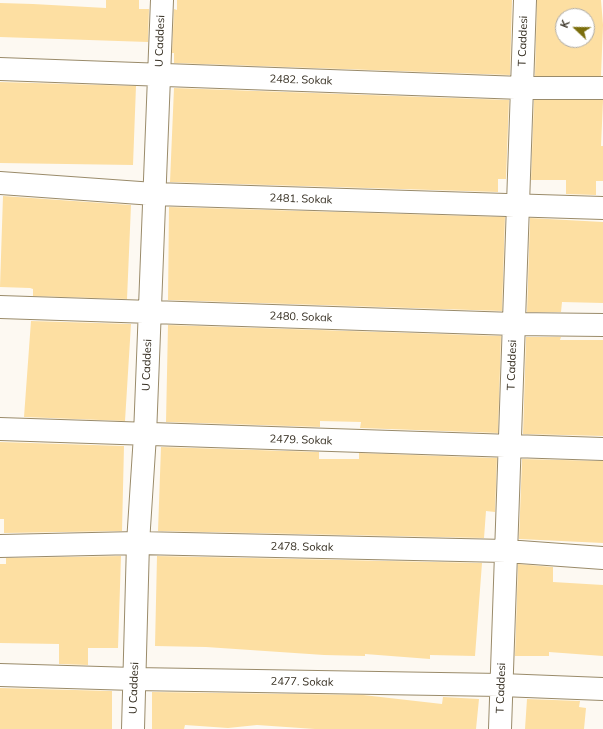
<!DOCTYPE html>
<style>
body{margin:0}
#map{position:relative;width:603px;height:729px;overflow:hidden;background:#fdf9f2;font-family:Mulish,sans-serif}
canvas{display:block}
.north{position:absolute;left:555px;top:8px;width:40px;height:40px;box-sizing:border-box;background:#fff;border:1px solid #aeaba6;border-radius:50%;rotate:292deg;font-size:11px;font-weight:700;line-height:16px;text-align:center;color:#342d20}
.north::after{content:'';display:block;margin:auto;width:14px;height:18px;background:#7b6e0c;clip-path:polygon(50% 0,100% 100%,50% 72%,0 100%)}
</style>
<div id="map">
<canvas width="603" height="729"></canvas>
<div class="north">K</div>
</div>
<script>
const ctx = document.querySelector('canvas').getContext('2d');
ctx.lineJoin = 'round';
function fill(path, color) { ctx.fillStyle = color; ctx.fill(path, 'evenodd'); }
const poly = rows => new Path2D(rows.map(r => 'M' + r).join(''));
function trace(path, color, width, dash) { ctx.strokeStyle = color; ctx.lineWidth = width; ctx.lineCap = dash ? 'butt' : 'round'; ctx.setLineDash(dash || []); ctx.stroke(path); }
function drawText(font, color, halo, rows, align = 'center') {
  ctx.font = font + ' Mulish,sans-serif'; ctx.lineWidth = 3; ctx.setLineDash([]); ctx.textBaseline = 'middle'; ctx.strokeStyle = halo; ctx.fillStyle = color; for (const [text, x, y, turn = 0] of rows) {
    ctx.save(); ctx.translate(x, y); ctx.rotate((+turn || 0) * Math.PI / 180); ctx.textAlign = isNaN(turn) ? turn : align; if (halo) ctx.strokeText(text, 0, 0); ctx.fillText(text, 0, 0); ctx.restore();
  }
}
const building = poly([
 [106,0,139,0,139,9,149,9,148,42,0,37,0,3,33,4,106,8],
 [177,0,512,0,510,75,174,63,174,53,172,53,174,9,177,10],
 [537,0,601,0,603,25,601,76,535,76],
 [563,16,587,16,587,40,563,40],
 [0,82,136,86,133,165,0,163],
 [174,88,509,100,506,179,498,179,498,192,170,182],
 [534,100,603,100,601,146,603,146,603,181,596,181,596,195,566,194,566,180,531,180],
 [3,196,131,205,127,299,33,296,33,289,30,288,0,287],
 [169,207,505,217,502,311,168,300],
 [530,218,603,222,603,303,562,302,561,312,527,312],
 [31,321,131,324,125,421,24,417],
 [168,325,501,336,498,433,360,428,361,422,320,421,320,427,166,422],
 [526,337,561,337,560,340,603,340,603,436,523,434],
 [0,442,124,446,122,531,4,533,4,519,0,519],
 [161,447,319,452,319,459,359,459,359,453,497,458,495,512,486,511,484,538,158,531],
 [522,459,603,461,603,543,519,539],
 [121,556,118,648,88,648,88,665,59,664,59,644,0,643,0,564,6,564,6,558],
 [157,556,482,563,475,656,430,655,430,659,365,654,365,656,324,655,206,647,155,646],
 [518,564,553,567,553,582,603,585,603,656,549,652,549,656,515,656],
 [0,688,112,691,112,729,0,729],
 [152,692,363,695,442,704,443,697,479,699,476,729,315,729,257,725,228,728,185,725,184,729,152,729],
 [527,699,580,701,579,707,586,708,584,729,525,729]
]);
const minor = poly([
 [0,69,522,88,603,88],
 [0,183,154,194,603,208],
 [0,307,514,324,603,325],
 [0,429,603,449],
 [0,546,138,543,506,551,603,558],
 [0,675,134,679,501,685,603,689],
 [133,729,138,543,145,435,162,0],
 [500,729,525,0]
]);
const streetNames = [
 ["U Caddesi",160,41,-88],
 ["T Caddesi",523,41,-88],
 ["2482. Sokak",301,80,2],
 ["2481. Sokak",301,199,2],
 ["2480. Sokak",301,317,2],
 ["U Caddesi",147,365,-88],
 ["T Caddesi",512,365,-88],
 ["2479. Sokak",301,440,2],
 ["2478. Sokak",302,547,1],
 ["2477. Sokak",302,682,1],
 ["U Caddesi",134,688,-88],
 ["T Caddesi",501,688,-88]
];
fill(building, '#fddfa2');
trace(minor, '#9a8b6a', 24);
trace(minor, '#fff', 22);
drawText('11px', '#342d20', '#fff', streetNames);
</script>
